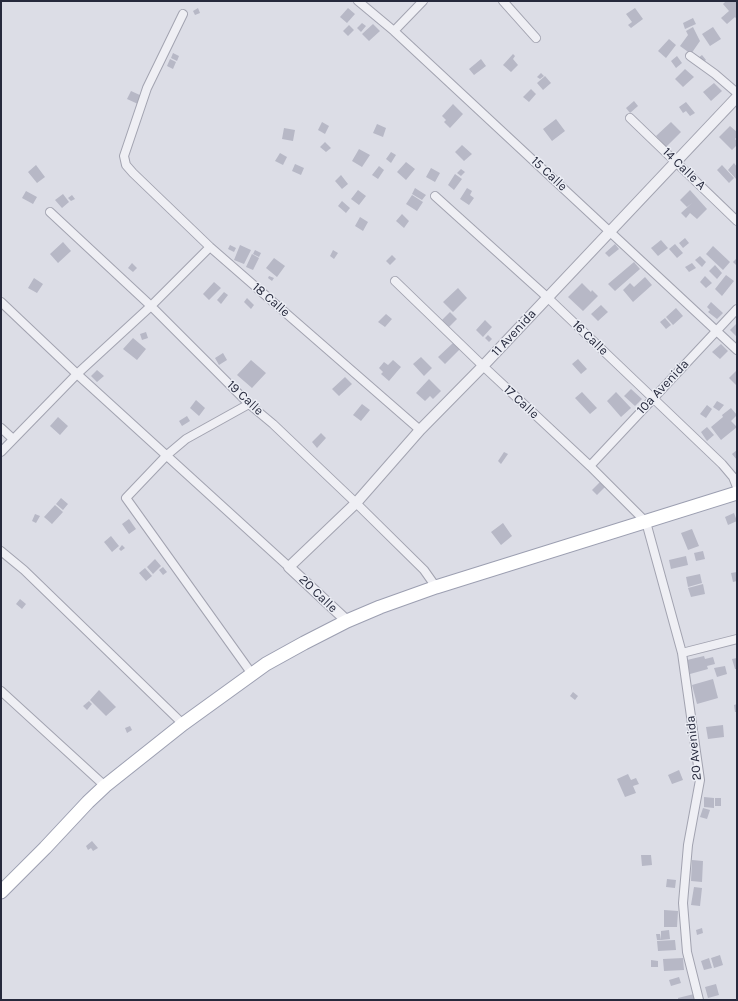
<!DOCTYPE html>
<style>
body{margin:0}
#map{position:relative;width:738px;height:1001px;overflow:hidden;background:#dcdde6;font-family:Karla,sans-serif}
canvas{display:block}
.frame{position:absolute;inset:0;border:2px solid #26293c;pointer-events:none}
</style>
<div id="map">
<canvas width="738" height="1001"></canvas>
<div class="frame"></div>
</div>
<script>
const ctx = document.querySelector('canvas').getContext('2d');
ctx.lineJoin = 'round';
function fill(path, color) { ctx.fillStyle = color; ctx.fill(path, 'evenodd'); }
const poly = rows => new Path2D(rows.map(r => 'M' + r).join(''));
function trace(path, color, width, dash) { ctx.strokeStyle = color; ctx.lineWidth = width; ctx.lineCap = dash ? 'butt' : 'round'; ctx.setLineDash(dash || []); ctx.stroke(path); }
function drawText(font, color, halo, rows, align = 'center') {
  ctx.font = font + ' Karla,sans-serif'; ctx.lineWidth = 3; ctx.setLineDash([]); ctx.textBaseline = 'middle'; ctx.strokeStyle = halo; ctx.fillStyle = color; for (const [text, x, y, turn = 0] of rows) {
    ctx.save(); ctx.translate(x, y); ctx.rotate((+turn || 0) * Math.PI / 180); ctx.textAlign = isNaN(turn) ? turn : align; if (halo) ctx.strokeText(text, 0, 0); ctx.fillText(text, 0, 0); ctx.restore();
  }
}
const building = poly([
 [726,1,737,1,737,20,735,17,727,24,721,18,729,11,723,4],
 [198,8,200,13,195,15,193,11],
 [348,8,355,14,347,23,340,17],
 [635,8,643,19,631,28,628,25,632,22,626,14],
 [693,18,696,24,685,29,683,23],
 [362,23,366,26,361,32,357,28],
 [373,24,380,31,369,41,362,34],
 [349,25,354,30,348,36,343,31],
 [693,27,700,41,691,54,680,46,688,35,686,31],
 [713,27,721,39,710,46,702,34],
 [669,39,676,45,666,58,658,51],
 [173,53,179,56,177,61,171,58],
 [513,54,515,56,513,59,518,65,511,72,503,65],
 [702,55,706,60,702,63,698,58],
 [677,56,682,63,676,68,671,61],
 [170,59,176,62,173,69,167,66],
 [481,59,486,66,474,75,469,69],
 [685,69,694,77,683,87,675,79],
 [541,73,544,76,540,79,537,77],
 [545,76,551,83,543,90,537,83],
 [714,83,722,91,711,101,703,92],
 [531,89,536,94,529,102,523,97],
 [131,91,142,96,138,104,127,99],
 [634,101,638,106,630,113,626,108],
 [686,102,695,113,690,116,686,111,683,113,679,107],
 [453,104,463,114,450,128,444,122,446,120,442,116],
 [556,119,565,131,552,141,543,129],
 [322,122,329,126,325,134,318,130],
 [671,122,681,132,666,147,656,136],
 [377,124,386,128,383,137,373,133],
 [730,126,737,132,737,137,735,139,737,141,737,145,732,150,719,137],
 [284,128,295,130,293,141,282,139],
 [325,142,331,148,326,152,320,147],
 [462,145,472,154,464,161,455,152],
 [359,149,370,155,362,167,352,161],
 [391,152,396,155,391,163,386,159],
 [280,153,287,157,283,165,275,161],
 [406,162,415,169,406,180,397,172],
 [734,163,737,167,737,180,728,170],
 [295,164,304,168,301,175,292,171],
 [36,165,45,177,37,183,28,172],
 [722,165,734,178,729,183,717,170],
 [379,166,384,170,378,179,372,175],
 [431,168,440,173,435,182,426,177],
 [461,169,465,172,461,176,457,173],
 [455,174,462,179,454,190,448,185],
 [341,175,348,184,342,189,335,181],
 [415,188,426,195,422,200,412,194],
 [467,188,472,191,470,195,474,198,469,205,460,199],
 [358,190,366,196,359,205,351,199],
 [690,190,707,209,697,219,690,213,686,218,681,213,692,203,687,207,680,200],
 [26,191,37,197,33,204,22,198],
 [63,194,69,202,62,208,55,200],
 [72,195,75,199,71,201,68,198],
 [412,195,423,202,417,211,406,204],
 [342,201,350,208,346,213,338,206],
 [402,214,409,221,404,228,396,221],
 [360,217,368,222,363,231,355,226],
 [685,238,689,243,683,248,679,243],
 [661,240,668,248,658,256,651,248],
 [63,242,71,251,58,263,50,254],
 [615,244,619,249,609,257,605,253],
 [675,244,683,253,677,258,669,249],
 [230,245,236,248,234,252,228,249],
 [240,245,251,250,244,264,234,260],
 [713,246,730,262,723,270,706,254],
 [255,250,261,253,259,257,253,254],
 [333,250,338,253,334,259,330,256],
 [252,254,259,258,253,270,246,267],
 [392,255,396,259,390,265,386,261],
 [700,256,706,262,702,267,695,260],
 [274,258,285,266,277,277,266,268],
 [737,258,737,266,733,262],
 [634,262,640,269,615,291,608,284],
 [132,263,137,268,133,272,128,268],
 [692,263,696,268,689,272,685,267],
 [715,265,722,273,717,279,709,271],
 [726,275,734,281,722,296,715,289],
 [269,276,274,278,272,281,268,278],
 [705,276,712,283,706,288,700,282],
 [645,277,652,285,633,302,623,290,630,283,634,287],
 [34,278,43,284,37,293,28,288],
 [214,282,221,288,209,300,203,294],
 [582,283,591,292,592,290,598,296,583,311,568,297],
 [458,288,467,298,453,312,443,302],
 [224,292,228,295,221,304,217,300],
 [247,298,254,305,251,309,244,302],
 [711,302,723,313,717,319,708,312,710,310,707,307],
 [601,305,608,312,598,321,591,314],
 [676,308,683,316,673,325,666,317],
 [450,312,457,319,449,327,442,320],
 [386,314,392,319,385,327,378,322],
 [665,318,671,325,666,329,660,322],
 [485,320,492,327,483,337,476,330],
 [737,323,737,337,730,330],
 [146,332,148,338,142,340,140,334],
 [488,335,492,339,489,342,485,338],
 [133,338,146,349,137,360,123,349],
 [453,343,460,349,445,364,438,357],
 [721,344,728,351,720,359,712,352],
 [223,353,227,360,219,365,215,358],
 [421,357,432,368,424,376,413,364],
 [578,359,587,369,581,374,572,364],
 [251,360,266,373,252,388,237,375],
 [393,360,401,367,389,381,381,374,383,372,379,368,384,362,388,365],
 [97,370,104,376,97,382,91,376],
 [737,370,737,386,729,378],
 [345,377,352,384,339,396,332,389],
 [429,379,441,391,433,399,430,396,425,401,416,393],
 [631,389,642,399,635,406,624,396],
 [582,392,597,408,590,414,575,398],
 [616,392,631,408,621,417,607,401],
 [196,400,205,408,199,416,190,408],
 [717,401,724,405,719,411,713,407],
 [362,404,370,410,361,421,353,415],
 [707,405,712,409,706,418,700,414],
 [731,408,737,415,731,421,737,427,721,440,711,427,723,417,722,415],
 [187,416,190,421,182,426,179,421],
 [58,417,68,426,60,435,50,426],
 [707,427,714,435,707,441,701,432],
 [321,433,326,438,317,448,312,442],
 [737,450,737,460,732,454],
 [504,452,508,454,501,464,498,461],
 [600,482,605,487,597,495,592,490],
 [61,498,68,504,63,510,56,504],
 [55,505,63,512,52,524,44,517],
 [734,513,737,521,728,525,725,517],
 [35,514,40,516,36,523,32,521],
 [129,519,136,529,129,534,122,524],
 [503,523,512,536,501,545,491,532],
 [692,529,699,546,688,550,681,533],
 [111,536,119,546,112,552,104,542],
 [122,545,125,548,121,551,119,549],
 [703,551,705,559,696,561,694,553],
 [686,556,688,565,671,569,669,560],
 [155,559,161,566,153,574,147,567],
 [163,567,167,572,163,575,159,570],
 [145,568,152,576,146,581,139,573],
 [737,572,737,581,733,582,731,573],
 [700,574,702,583,688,587,686,577],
 [703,584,705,594,691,597,688,588],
 [20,599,26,604,22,609,16,604],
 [704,656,705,659,713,657,715,664,707,666,708,669,690,674,687,660],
 [737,658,737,669,735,669,732,659],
 [725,666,727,674,717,677,714,668],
 [713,679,718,698,697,704,692,685],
 [99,690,116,707,106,716,90,700],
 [573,692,578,696,575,700,570,696],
 [89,701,92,704,87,710,83,706],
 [737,704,737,712,735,712,734,705],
 [723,725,724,737,708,739,706,727],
 [130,726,132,730,127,733,125,728],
 [679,770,683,780,672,784,668,775],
 [628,774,631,780,636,778,639,784,633,786,636,793,625,797,617,779],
 [704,797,714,798,714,808,704,807],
 [715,798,721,798,721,806,715,806],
 [703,808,710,810,707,819,700,817],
 [92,841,98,848,93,851,91,848,88,850,86,846],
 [641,855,651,855,652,865,642,866],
 [692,860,703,861,702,882,691,881],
 [667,879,676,880,675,888,666,887],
 [694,887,702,888,700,906,691,905],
 [664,910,678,911,677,927,664,927],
 [702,928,703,933,697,935,696,930],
 [669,930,670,939,661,940,661,931],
 [656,934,660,934,661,940,657,940],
 [675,940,676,950,658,951,657,941],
 [720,955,723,965,714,968,711,958],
 [683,958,684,970,664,971,663,959],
 [709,958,712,968,704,970,701,961],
 [651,960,658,961,658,967,651,967],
 [679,977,681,983,671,986,669,980],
 [716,984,719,995,708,998,705,987],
 [694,994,696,1000,678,1000,678,998]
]);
const minor = poly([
 [358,1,394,31,737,350],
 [503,1,536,38],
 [183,14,147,88,124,156,126,165,133,173,210,247,420,430],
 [394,31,423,1],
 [690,56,715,74,737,93],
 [630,118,737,221],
 [435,196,547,297,722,464,733,477,737,487],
 [50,212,151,306,249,404,273,424,356,503,424,570,436,587],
 [395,281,483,366,590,466,646,522,682,653,700,780,688,845,683,903,687,952,699,1000],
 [1,302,77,374,289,567],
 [249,404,186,439,167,455,126,498,252,674],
 [1,428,13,439],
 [1,452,77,374,151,306,210,247],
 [590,466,737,309],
 [1,551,24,570,183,724],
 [682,653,737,639],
 [1,691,105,786]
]);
const tertiary = poly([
 [347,621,289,567,356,503,420,430,483,366,737,97]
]);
const primary = poly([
 [1,892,45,848,88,802,105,786,183,724,266,664,304,643,347,621,380,607,436,587,737,493]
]);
const streetNames = [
 ["14 Calle A",684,169,44],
 ["15 Calle",549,174,43],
 ["18 Calle",271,300,41],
 ["11 Avenida",514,333,-47],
 ["16 Calle",590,338,44],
 ["10a Avenida",663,387,-47],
 ["19 Calle",245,398,43],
 ["17 Calle",521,402,43],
 ["20 Calle",318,594,44],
 ["20 Avenida",694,748,-96]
];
fill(building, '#b7b8c6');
trace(minor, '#a2a3b0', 10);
trace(tertiary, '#a2a3b0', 12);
trace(primary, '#9c9fb1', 15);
trace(minor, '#efeff4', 8);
trace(tertiary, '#efeff4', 10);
trace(primary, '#fff', 13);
drawText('13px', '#26293c', '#ebedf4', streetNames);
</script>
